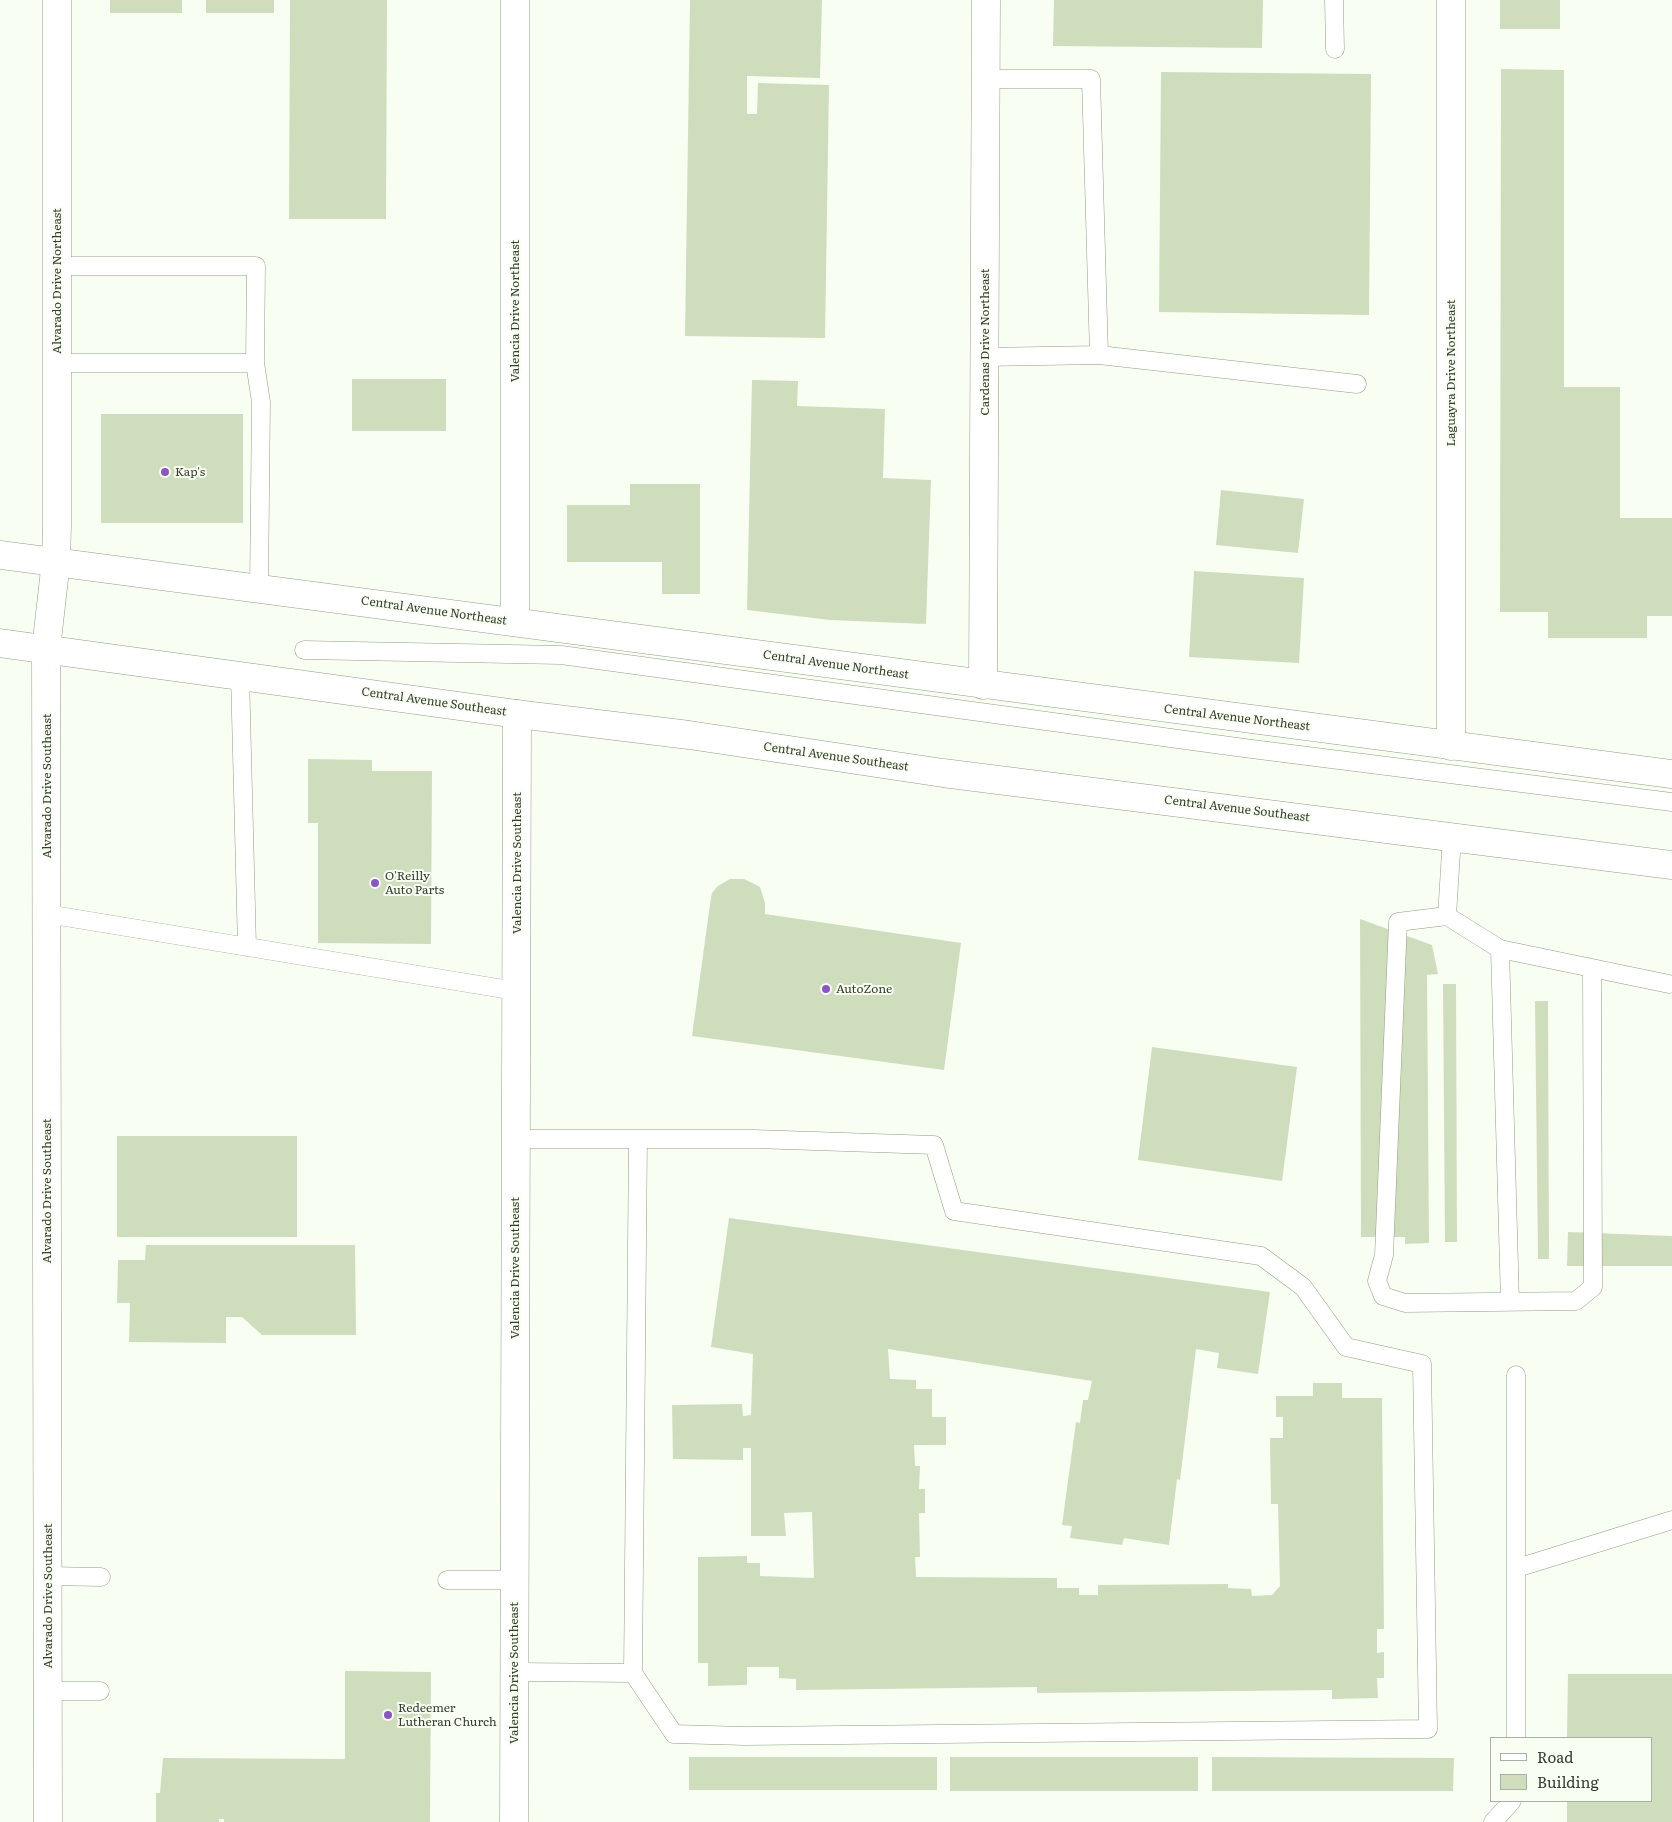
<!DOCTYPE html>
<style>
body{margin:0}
#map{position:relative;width:1672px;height:1822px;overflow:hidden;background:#f8fef1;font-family:Literata,serif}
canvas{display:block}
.legend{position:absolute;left:1490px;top:1737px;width:162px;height:65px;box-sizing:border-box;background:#f8fef1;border:1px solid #aab1a3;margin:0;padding:6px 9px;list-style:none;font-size:15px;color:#363d2f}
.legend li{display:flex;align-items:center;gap:10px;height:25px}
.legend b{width:25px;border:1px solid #aab1a3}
</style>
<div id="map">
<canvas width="1672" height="1822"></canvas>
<ul class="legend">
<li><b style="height:6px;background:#fff"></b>Road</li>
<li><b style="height:14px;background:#cedebc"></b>Building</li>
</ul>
</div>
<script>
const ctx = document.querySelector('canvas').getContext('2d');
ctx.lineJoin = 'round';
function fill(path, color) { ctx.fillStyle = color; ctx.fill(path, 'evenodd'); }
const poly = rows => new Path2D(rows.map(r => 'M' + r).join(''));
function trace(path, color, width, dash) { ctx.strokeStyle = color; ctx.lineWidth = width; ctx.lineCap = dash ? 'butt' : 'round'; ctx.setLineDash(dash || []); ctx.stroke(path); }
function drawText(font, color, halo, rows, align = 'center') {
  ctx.font = font + ' Literata,serif'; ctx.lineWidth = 4; ctx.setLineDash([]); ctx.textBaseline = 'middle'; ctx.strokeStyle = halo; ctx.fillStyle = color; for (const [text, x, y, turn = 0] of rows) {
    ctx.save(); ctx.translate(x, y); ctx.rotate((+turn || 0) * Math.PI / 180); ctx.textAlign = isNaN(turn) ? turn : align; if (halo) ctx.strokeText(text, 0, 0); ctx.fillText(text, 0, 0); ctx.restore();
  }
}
const building = poly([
 [110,0,182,0,182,13,110,13],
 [206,0,274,0,274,13,206,13],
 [290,0,387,0,386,219,289,219],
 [690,0,822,0,820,78,747,76,747,114,757,114,758,83,829,85,825,338,685,336],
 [1054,0,1263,0,1262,48,1053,46],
 [1500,0,1560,0,1560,29,1500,29],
 [1501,69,1564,70,1564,387,1620,387,1620,518,1672,518,1672,616,1647,616,1647,638,1548,638,1548,612,1500,612],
 [1161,72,1371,74,1369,315,1159,312],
 [352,379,446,379,446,431,352,431],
 [752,380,798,381,797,406,885,409,883,478,931,480,926,624,830,620,747,610],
 [101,414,243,414,243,523,101,523],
 [630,484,700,484,700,594,662,594,662,562,567,562,567,505,630,505],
 [1221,490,1304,499,1298,553,1216,545],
 [1194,571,1304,578,1299,663,1189,657],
 [308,759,372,760,372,771,432,771,431,944,318,943,318,823,308,823],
 [730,879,744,879,760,887,765,903,765,914,961,943,944,1070,692,1036,710,904,712,893,718,886],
 [1360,919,1432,945,1438,974,1427,975,1429,1243,1405,1244,1405,1237,1361,1237],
 [1443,984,1456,984,1457,1242,1445,1242],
 [1535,1001,1548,1001,1549,1259,1538,1259],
 [1152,1047,1297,1067,1282,1181,1138,1160],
 [117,1136,297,1136,297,1237,117,1237],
 [729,1218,1270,1292,1258,1374,1217,1368,1219,1353,1196,1349,1180,1480,1177,1479,1169,1545,1124,1538,1122,1545,1070,1538,1072,1526,1062,1525,1076,1422,1080,1423,1083,1400,1088,1400,1092,1381,888,1349,890,1379,916,1380,916,1389,932,1389,932,1417,946,1417,946,1445,914,1445,915,1466,920,1466,919,1489,925,1489,925,1513,919,1513,920,1557,915,1557,916,1577,1057,1578,1057,1588,1079,1588,1079,1595,1098,1595,1098,1585,1228,1584,1228,1588,1251,1589,1252,1596,1272,1595,1280,1586,1278,1504,1271,1504,1270,1438,1283,1438,1283,1417,1276,1417,1276,1396,1313,1396,1313,1383,1342,1383,1342,1398,1382,1398,1384,1629,1377,1629,1377,1653,1384,1652,1384,1678,1377,1678,1378,1698,1332,1699,1332,1690,1037,1693,1037,1687,796,1690,796,1679,779,1678,779,1667,747,1667,747,1685,708,1686,708,1663,698,1663,698,1557,747,1556,747,1563,760,1563,760,1576,814,1578,812,1512,784,1513,786,1536,751,1536,751,1448,743,1448,743,1460,673,1459,672,1405,742,1404,743,1416,751,1415,753,1354,711,1347],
 [1568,1232,1672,1236,1672,1266,1567,1266],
 [146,1245,355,1245,356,1335,262,1335,242,1317,226,1317,226,1343,129,1342,130,1303,117,1303,118,1260,145,1260],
 [345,1671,431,1672,430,1822,224,1822,224,1819,219,1819,219,1822,156,1822,156,1793,160,1793,163,1758,345,1759],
 [1568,1674,1672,1674,1672,1822,1567,1822,1567,1801,1651,1801,1651,1738,1567,1738],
 [689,1757,937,1757,937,1790,689,1790],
 [950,1757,1198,1757,1198,1791,950,1791],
 [1212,1757,1454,1758,1453,1791,1212,1791]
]);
const lane = poly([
 [1334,0,1335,49],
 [986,79,1091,79,1099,355],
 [57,266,256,266,255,363,261,402,259,588],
 [985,357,1099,355,1357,384],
 [57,363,255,363],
 [304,650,561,655,1244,748,1672,802],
 [240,675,247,947],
 [1452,836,1447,916,1500,949,1510,1302],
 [47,914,516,991],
 [1447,916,1398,922,1384,1255,1377,1281,1383,1296,1405,1303,1576,1301,1593,1287,1592,968],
 [1500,949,1669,984],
 [1516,1375,1516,1738],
 [1517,1568,1672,1520],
 [48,1576,101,1577],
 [447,1580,515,1580],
 [514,1672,633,1673,674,1734,745,1736,1428,1729,1422,1364,1346,1347,1303,1287,1261,1256,954,1211,934,1145,754,1139,516,1139],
 [633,1673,638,1139],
 [48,1691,100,1691],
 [1493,1822,1512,1801]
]);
const street = poly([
 [515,0,515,622],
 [983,685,986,0],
 [1451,746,1451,0],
 [514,1822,517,714]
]);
const secondary = poly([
 [48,1822,46,649,56,561,57,525,57,0]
]);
const primary = poly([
 [0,555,1672,774],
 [0,643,517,714,689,735,943,773,1672,865]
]);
const markers = [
 [165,472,5,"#8d53ca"],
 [375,883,5,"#8d53ca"],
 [826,989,5,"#8d53ca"],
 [388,1715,5,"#8d53ca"]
];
const streetNames = [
 ["Alvarado Drive Northeast",57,281,-90],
 ["Valencia Drive Northeast",515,311,-90],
 ["Cardenas Drive Northeast",985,342,-90],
 ["Laguayra Drive Northeast",1451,373,-90],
 ["Central Avenue Northeast",434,611,8],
 ["Central Avenue Northeast",836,665,8],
 ["Central Avenue Southeast",434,702,8],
 ["Central Avenue Northeast",1237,718,7],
 ["Central Avenue Southeast",836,757,8],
 ["Alvarado Drive Southeast",47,786,-90],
 ["Central Avenue Southeast",1237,809,7],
 ["Valencia Drive Southeast",517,863,-90],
 ["Alvarado Drive Southeast",47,1191,-90],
 ["Valencia Drive Southeast",515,1268,-90],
 ["Alvarado Drive Southeast",48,1596,-90],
 ["Valencia Drive Southeast",514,1673,-90]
];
const poiNames = [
 ["Kap's",175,472],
 ["O'Reilly",385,876],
 ["Auto Parts",385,890],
 ["AutoZone",836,989],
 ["Redeemer",398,1708],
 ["Lutheran Church",398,1722]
];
fill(building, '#cedebc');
trace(lane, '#909f7f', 19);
trace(street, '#909f7f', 29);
trace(secondary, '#909f7f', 29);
trace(primary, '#909f7f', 29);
trace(lane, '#fff', 18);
trace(street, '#fff', 28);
trace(secondary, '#fff', 28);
trace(primary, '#fff', 28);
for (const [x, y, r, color] of markers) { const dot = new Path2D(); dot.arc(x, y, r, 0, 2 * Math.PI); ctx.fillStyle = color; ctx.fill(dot); trace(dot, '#f8fef1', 2); }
drawText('12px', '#363d2f', '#f8fef1', streetNames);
drawText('12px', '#363d2f', '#f8fef1', poiNames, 'left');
</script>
